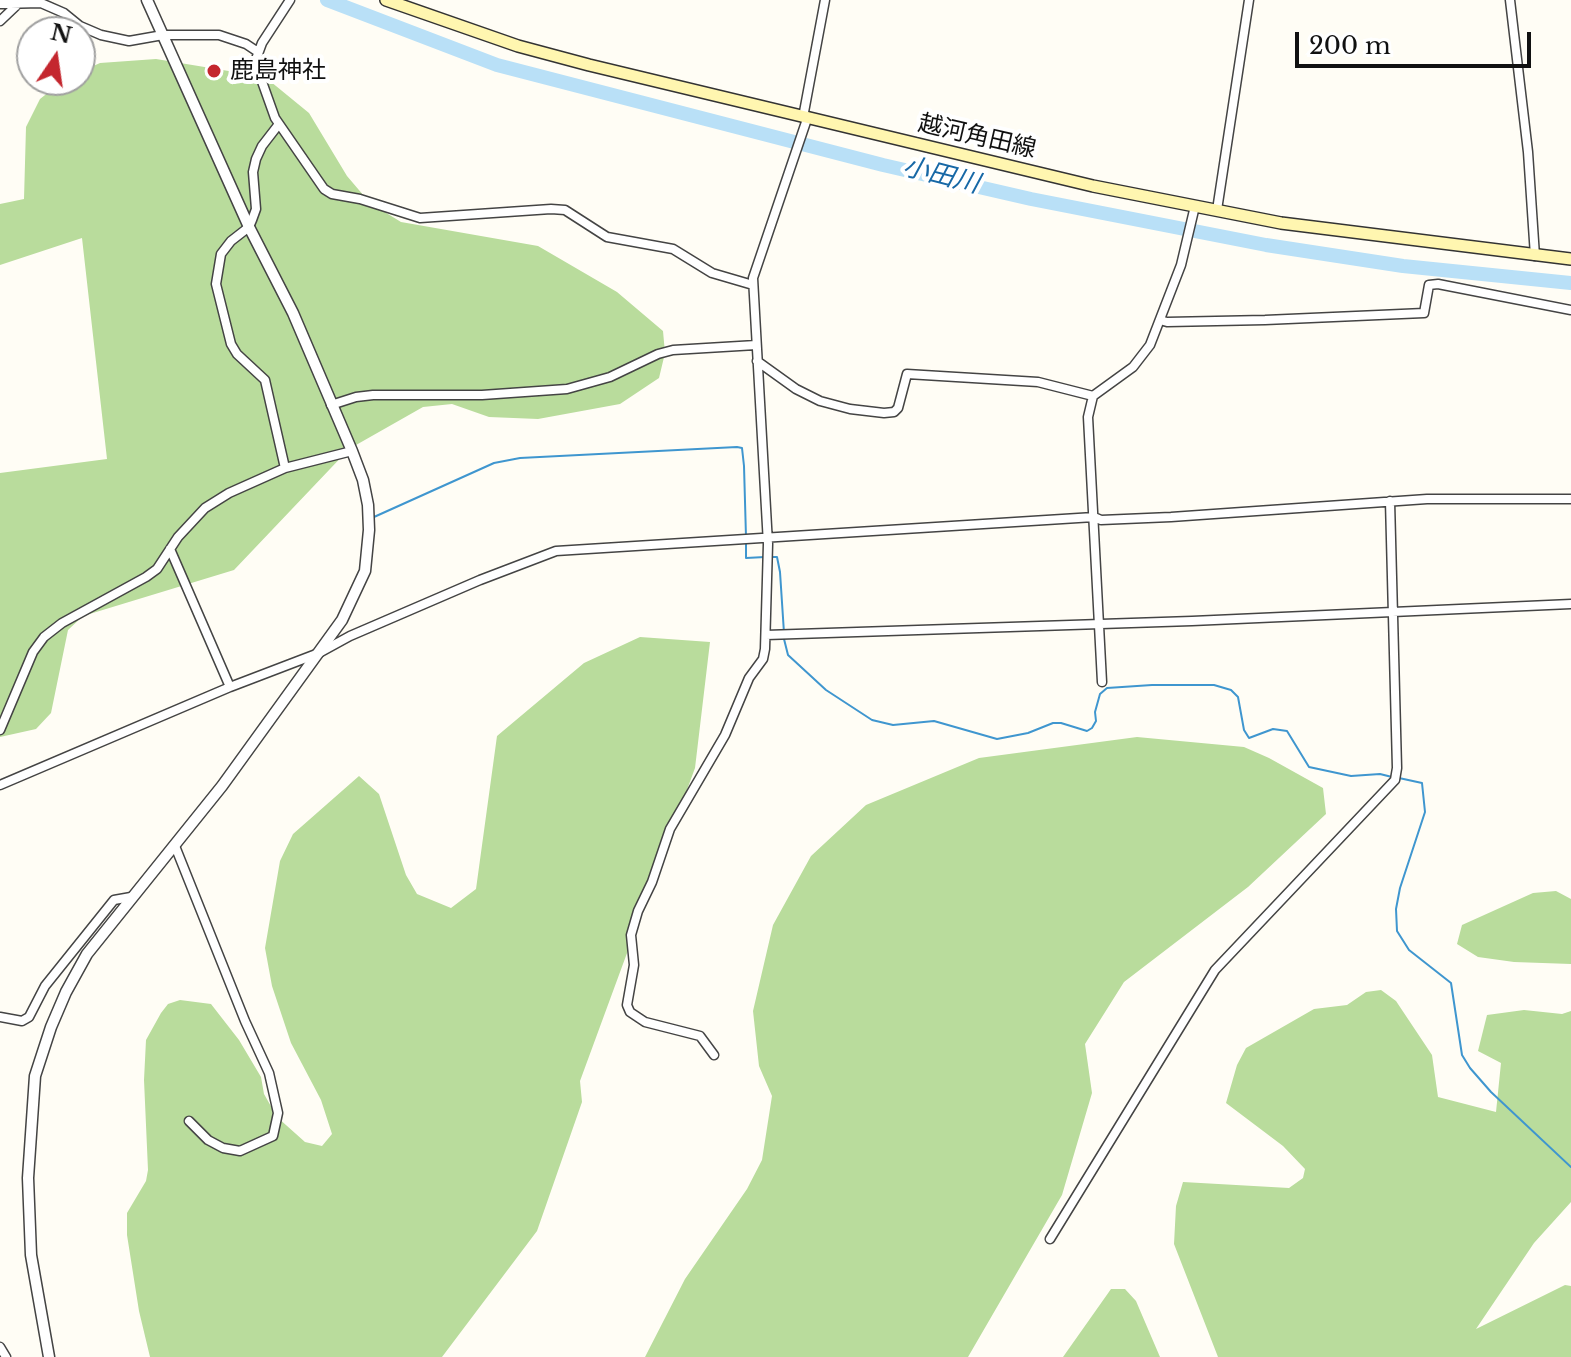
<!DOCTYPE html>
<meta charset="utf-8">
<style>
body{margin:0}
#map{position:relative;width:1571px;height:1357px;overflow:hidden;background:#fffdf5;font-family:"Libre Baskerville",serif}
canvas{display:block}
.north{position:absolute;left:16px;top:16px;width:80px;height:80px;box-sizing:border-box;background:#fff;border:2px solid #a0a0a0;border-radius:50%;rotate:13deg;font-size:22px;font-weight:700;line-height:32px;text-align:center;color:#111}
.north::after{content:'';display:block;margin:auto;width:28px;height:36px;background:#c4262e;clip-path:polygon(50% 0,100% 100%,50% 72%,0 100%)}
.scale{position:absolute;left:1295px;top:32px;width:236px;height:36px;box-sizing:border-box;border:4px solid #111;border-top:0;padding-left:10px;font-size:24px;line-height:28px;white-space:nowrap;color:#111;-webkit-text-stroke:6px #fff;paint-order:stroke}
</style>
<div id="map">
<canvas width="1571" height="1357"></canvas>
<div class="north">N</div>
<div class="scale">200 m</div>
</div>
<script>
const ctx = document.querySelector('canvas').getContext('2d');
ctx.lineJoin = 'round';
function fill(path, color) { ctx.fillStyle = color; ctx.fill(path, 'evenodd'); }
const poly = rows => new Path2D(rows.map(r => 'M' + r).join(''));
function trace(path, color, width, dash) { ctx.strokeStyle = color; ctx.lineWidth = width; ctx.lineCap = dash ? 'butt' : 'round'; ctx.setLineDash(dash || []); ctx.stroke(path); }
function drawText(font, color, halo, rows, align = 'center') {
  ctx.font = font + ' "Libre Baskerville","Noto Sans JP",serif'; ctx.lineWidth = 8; ctx.setLineDash([]); ctx.textBaseline = 'middle'; ctx.strokeStyle = halo; ctx.fillStyle = color; for (const [text, x, y, turn = 0] of rows) {
    ctx.save(); ctx.translate(x, y); ctx.rotate((+turn || 0) * Math.PI / 180); ctx.textAlign = isNaN(turn) ? turn : align; if (halo) ctx.strokeText(text, 0, 0); ctx.fillText(text, 0, 0); ctx.restore();
  }
}
const forest = poly([
 [156,59,265,77,309,113,347,176,370,203,401,222,538,246,617,292,663,331,665,353,659,378,620,404,538,419,489,417,452,404,423,407,349,449,234,570,83,616,68,630,51,713,36,729,0,737,0,473,107,459,82,238,0,265,0,204,24,199,26,127,40,99,64,80,80,80,80,72,100,63],
 [640,637,710,642,695,768,580,1081,582,1102,537,1231,442,1357,150,1357,139,1311,127,1235,127,1213,146,1181,148,1170,144,1080,146,1040,161,1013,168,1004,180,1000,211,1004,239,1040,261,1077,264,1094,277,1117,305,1142,322,1146,332,1134,321,1100,291,1043,272,986,265,948,280,861,293,834,359,776,379,794,406,875,417,894,451,908,476,889,497,736,584,663],
 [1137,737,1244,747,1269,758,1323,788,1326,814,1248,887,1124,982,1085,1044,1092,1093,1062,1195,968,1357,645,1357,685,1279,747,1189,762,1160,772,1096,759,1066,753,1011,773,925,811,856,866,805,979,758],
 [1556,891,1571,899,1571,964,1514,962,1478,957,1457,944,1462,925,1533,893],
 [1381,990,1396,1001,1432,1055,1438,1097,1496,1112,1501,1063,1478,1051,1487,1015,1524,1010,1562,1014,1571,1011,1571,1202,1534,1243,1476,1329,1565,1285,1571,1286,1571,1357,1218,1357,1174,1244,1176,1206,1183,1182,1289,1188,1303,1178,1305,1169,1283,1146,1226,1103,1237,1065,1246,1048,1314,1009,1347,1005,1366,992],
 [1111,1289,1125,1289,1136,1301,1160,1357,1063,1357]
]);
const stream = poly([
 [374,517,494,463,520,458,737,447,742,448,744,466,746,537],
 [746,544,746,558,765,557],
 [772,557,777,557,780,572,784,633],
 [784,639,788,655,826,690,872,720,893,725,934,721,997,739,1028,733,1053,723,1061,723,1087,731,1092,728,1096,721,1095,712,1100,694,1107,688,1152,685,1214,685,1231,690,1238,697,1244,730,1249,738,1273,729,1287,731,1309,767,1351,776,1380,774,1392,777],
 [1399,778,1422,783,1425,812,1400,888,1396,909,1397,931,1409,950,1451,983,1462,1055,1470,1068,1491,1092,1571,1167]
]);
const river = poly([
 [327,0,497,65,883,165,1031,199,1266,245,1403,266,1571,283]
]);
const minor = poly([
 [290,0,262,43,255,62,275,118,324,189,332,194,360,199,420,218,551,209,565,210,607,237,673,249,712,273,753,285],
 [1510,0,1528,152,1535,256],
 [0,4,41,3,64,13,80,26,101,35,129,41,163,35,219,35,246,44,258,52],
 [0,21,20,2],
 [279,124,262,146,256,159,253,172,256,209,252,220,249,227,231,241,221,254,216,284,231,344,237,354,265,380,285,468],
 [1217,210,1249,0],
 [1160,320,1167,322,1265,320,1424,313,1429,285,1438,284,1571,310],
 [757,361,796,389,820,401,850,409,884,413,894,412,898,408,907,374,1038,382,1093,396],
 [331,405,356,397,373,395,482,395,567,389,610,377,658,354,673,350,756,345],
 [170,549,230,687],
 [766,635,1192,621,1571,604],
 [1102,682,1088,417,1093,396,1133,367,1150,345,1181,265,1195,206],
 [0,730,33,652,44,637,62,623,146,577,157,569,178,537,205,508,229,493,285,468,352,451],
 [0,785,230,687,319,653,350,636,480,580,556,551,1094,517,1101,520,1171,517,1427,499,1571,499],
 [175,846,245,1021,269,1073,278,1113,273,1136,240,1151,223,1148,208,1140,189,1121],
 [0,1017,22,1021,29,1017,45,986,114,900,131,897],
 [714,1055,700,1036,645,1022,630,1012,627,1005,634,965,631,935,638,911,652,882,670,829,725,735,749,678,763,659,765,649,768,544,753,278,806,122,804,112,825,0],
 [1050,1239,1215,970,1395,780,1397,768,1390,501],
 [0,1347,6,1357]
]);
const tertiary = poly([
 [49,1357,31,1255,28,1178,35,1076,51,1027,66,992,87,954,222,786,342,620,365,571,369,530,368,505,363,480,352,451,293,313,249,227,147,0]
]);
const secondary = poly([
 [386,0,518,46,589,65,1093,186,1281,223,1571,259]
]);
const markers = [
 [214,71,8,"#c4262e"]
];
const poiNames = [
 ["鹿島神社",230,71]
];
const streetNames = [
 ["越河角田線",977,137,13]
];
const waterNames = [
 ["小田川",941,176,14]
];
fill(forest, '#b9dc9c');
trace(stream, '#3f96cf', 2);
trace(river, '#b9e0f7', 14);
trace(minor, '#444', 11);
trace(tertiary, '#444', 13);
trace(secondary, '#333', 14);
trace(minor, '#fff', 8);
trace(tertiary, '#fff', 10);
trace(secondary, '#fff6b0', 11);
for (const [x, y, r, color] of markers) { const dot = new Path2D(); dot.arc(x, y, r, 0, 2 * Math.PI); ctx.fillStyle = color; ctx.fill(dot); trace(dot, '#fff', 3); }
drawText('24px', '#111', '#fff', poiNames, 'left');
drawText('24px', '#111', '#fff', streetNames);
drawText('italic 26px', '#1768a6', '#fff', waterNames);
</script>
